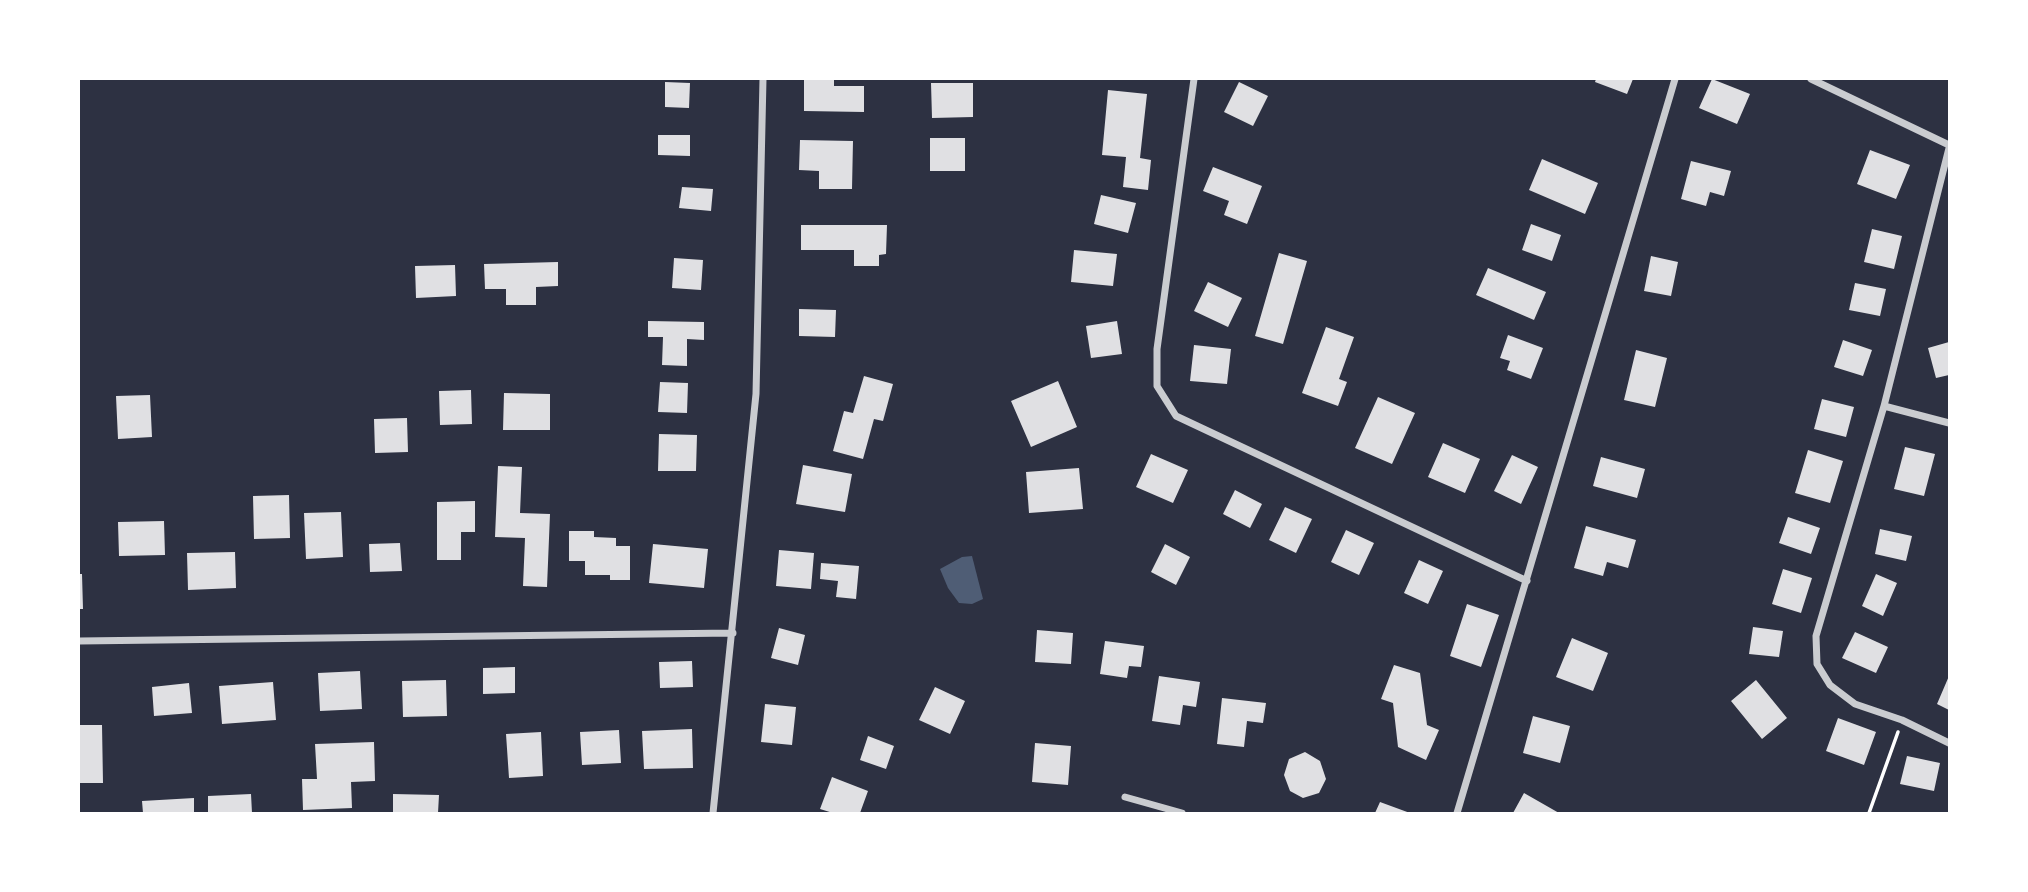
<!DOCTYPE html>
<style>
body{margin:0}
#map{position:relative;width:2028px;height:892px;overflow:hidden;background:#2d3142;font-family:"PT Sans Narrow",sans-serif}
canvas{display:block}
.frame{position:absolute;inset:0;border:80px solid #fff;pointer-events:none}
</style>
<div id="map">
<canvas width="2028" height="892"></canvas>
<div class="frame"></div>
</div>
<script>
const ctx = document.querySelector('canvas').getContext('2d');
ctx.lineJoin = 'round';
function fill(path, color) { ctx.fillStyle = color; ctx.fill(path, 'evenodd'); }
const poly = rows => new Path2D(rows.map(r => 'M' + r).join(''));
function trace(path, color, width, dash) { ctx.strokeStyle = color; ctx.lineWidth = width; ctx.lineCap = dash ? 'butt' : 'round'; ctx.setLineDash(dash || []); ctx.stroke(path); }
const water = poly([
 [972,556,983,599,972,604,959,603,948,588,940,569,962,557]
]);
const building = poly([
 [804,79,834,79,834,86,864,86,864,112,804,111],
 [1596,79,1633,79,1627,94,1595,82],
 [1712,79,1750,94,1737,124,1699,108],
 [665,82,690,83,689,108,665,107],
 [1239,82,1268,96,1253,126,1224,112],
 [931,83,973,83,973,117,932,118],
 [1108,90,1147,94,1140,158,1151,160,1148,190,1123,187,1126,157,1102,155],
 [658,135,690,135,690,156,658,155],
 [930,138,965,138,965,171,930,171],
 [800,140,853,141,852,189,819,189,819,171,799,170],
 [1870,150,1910,165,1896,199,1857,184],
 [1542,159,1598,183,1585,214,1529,190],
 [1691,161,1731,171,1724,196,1710,192,1706,206,1681,199],
 [1213,167,1262,186,1247,224,1224,215,1229,201,1203,191],
 [682,187,713,189,711,211,679,208],
 [1101,195,1136,203,1128,233,1094,224],
 [1531,224,1561,235,1552,261,1522,250],
 [801,225,887,225,886,254,879,255,879,266,854,266,854,250,801,250],
 [1872,229,1902,236,1894,269,1864,262],
 [1074,250,1117,254,1113,286,1071,282],
 [1279,253,1307,261,1283,344,1255,336],
 [1651,256,1678,262,1671,296,1644,291],
 [674,258,703,260,701,290,672,288],
 [558,262,558,286,536,287,536,305,506,305,506,289,485,289,484,264],
 [455,265,456,296,416,298,415,266],
 [1488,268,1546,292,1534,320,1476,295],
 [1208,282,1242,298,1228,327,1194,311],
 [1855,283,1886,289,1880,316,1849,310],
 [799,309,836,310,835,337,799,336],
 [648,321,704,322,704,340,687,339,687,366,662,365,663,337,648,337],
 [1117,321,1122,354,1091,358,1086,326],
 [1326,327,1354,337,1339,379,1347,382,1338,406,1302,393],
 [1508,335,1543,348,1531,379,1507,370,1510,361,1500,358],
 [1843,340,1872,350,1863,376,1834,367],
 [1949,342,1949,375,1936,378,1928,348],
 [1194,345,1231,349,1227,384,1190,381],
 [1636,350,1667,358,1655,407,1624,400],
 [864,376,893,384,883,421,874,419,863,459,833,451,844,411,853,413],
 [1058,381,1077,427,1031,447,1011,401],
 [660,382,688,383,687,413,658,412],
 [471,390,472,424,440,425,439,391],
 [504,393,550,394,550,430,503,430],
 [150,395,152,437,118,439,116,396],
 [1378,397,1415,413,1392,464,1355,448],
 [1822,399,1854,407,1846,437,1814,429],
 [407,418,408,452,375,453,374,419],
 [659,434,697,435,696,471,658,471],
 [1443,443,1480,459,1465,493,1428,477],
 [1905,447,1935,454,1924,496,1894,489],
 [1808,450,1843,461,1830,503,1795,493],
 [1151,454,1188,470,1173,503,1136,487],
 [1512,455,1538,467,1521,504,1494,491],
 [1601,457,1645,469,1637,498,1593,486],
 [803,465,852,474,845,512,796,504],
 [498,466,522,467,520,513,550,514,547,587,523,586,525,538,495,537],
 [1079,468,1083,509,1029,513,1026,472],
 [1235,490,1262,504,1250,528,1223,514],
 [289,495,290,538,254,539,253,496],
 [475,501,475,532,461,532,461,560,437,560,437,502],
 [1285,507,1312,519,1296,553,1269,540],
 [341,512,343,557,306,559,304,513],
 [1788,517,1820,528,1811,554,1779,543],
 [164,521,165,555,119,556,118,522],
 [1586,526,1636,540,1628,568,1607,562,1603,576,1574,568],
 [1880,529,1912,536,1906,561,1875,554],
 [1346,530,1374,543,1359,575,1331,562],
 [569,531,594,531,594,537,616,538,616,546,630,546,630,580,610,580,610,575,585,575,585,561,569,561],
 [400,543,402,571,370,572,369,544],
 [653,544,708,549,704,588,649,583],
 [1165,544,1190,557,1176,585,1151,572],
 [779,550,814,553,811,589,776,586],
 [235,552,236,588,188,590,187,553],
 [1419,560,1443,571,1428,604,1404,593],
 [821,563,859,566,856,599,836,597,838,581,820,579],
 [1783,569,1812,578,1801,613,1772,604],
 [79,574,82,574,83,609,79,609],
 [1876,574,1897,583,1883,616,1862,606],
 [1467,604,1499,615,1481,667,1450,656],
 [1753,627,1783,631,1779,657,1749,654],
 [779,628,805,635,798,665,771,658],
 [1037,630,1073,633,1071,664,1035,662],
 [1855,632,1888,647,1876,673,1842,658],
 [1572,638,1608,653,1593,691,1556,677],
 [1105,641,1144,646,1141,667,1129,666,1127,678,1100,674],
 [692,661,693,687,660,688,659,662],
 [1394,665,1420,673,1427,725,1439,730,1426,760,1398,747,1393,703,1381,699],
 [515,667,515,693,483,694,483,668],
 [360,671,362,709,320,711,318,673],
 [1159,676,1200,682,1196,707,1183,705,1180,725,1152,721],
 [1949,676,1949,710,1937,704],
 [446,680,447,716,403,717,402,681],
 [1756,680,1787,718,1762,739,1731,701],
 [273,682,276,720,222,724,219,686],
 [189,683,192,713,154,716,152,687],
 [935,687,965,701,950,734,919,720],
 [1222,698,1266,703,1263,723,1247,721,1244,747,1217,744],
 [765,704,796,707,792,745,761,742],
 [1533,716,1570,726,1560,763,1523,753],
 [1838,718,1876,732,1864,765,1826,751],
 [79,725,102,725,103,783,79,783],
 [692,729,693,768,644,769,642,731],
 [619,730,621,763,582,765,580,732],
 [541,732,543,776,509,778,506,734],
 [868,736,894,746,886,769,860,760],
 [374,742,375,781,351,782,352,808,303,810,302,779,317,779,315,744],
 [1035,743,1071,746,1068,785,1032,782],
 [1305,752,1320,761,1326,779,1319,793,1303,798,1290,791,1284,775,1289,759],
 [1907,756,1940,763,1934,791,1900,784],
 [832,777,868,791,860,813,833,813,820,809],
 [1524,793,1559,813,1513,813],
 [251,794,252,813,208,813,208,796],
 [393,794,439,795,438,813,393,813],
 [194,798,194,813,143,813,142,801],
 [1380,802,1410,813,1375,813]
]);
const path = poly([
 [1869,813,1898,732]
]);
const minor = poly([
 [1194,79,1157,349,1157,386,1176,416,1527,581],
 [1811,79,1949,145],
 [1949,148,1884,406,1816,636,1817,664,1830,685,1855,704,1902,720,1949,743],
 [1884,406,1949,423],
 [79,641,733,633],
 [1125,797,1182,813],
 [713,813,756,394,763,79],
 [1457,813,1675,79]
]);
fill(water, '#4f5d75');
fill(building, '#e0e0e3');
trace(path, '#fff', 3.5);
trace(minor, '#caccd0', 7);
</script>
